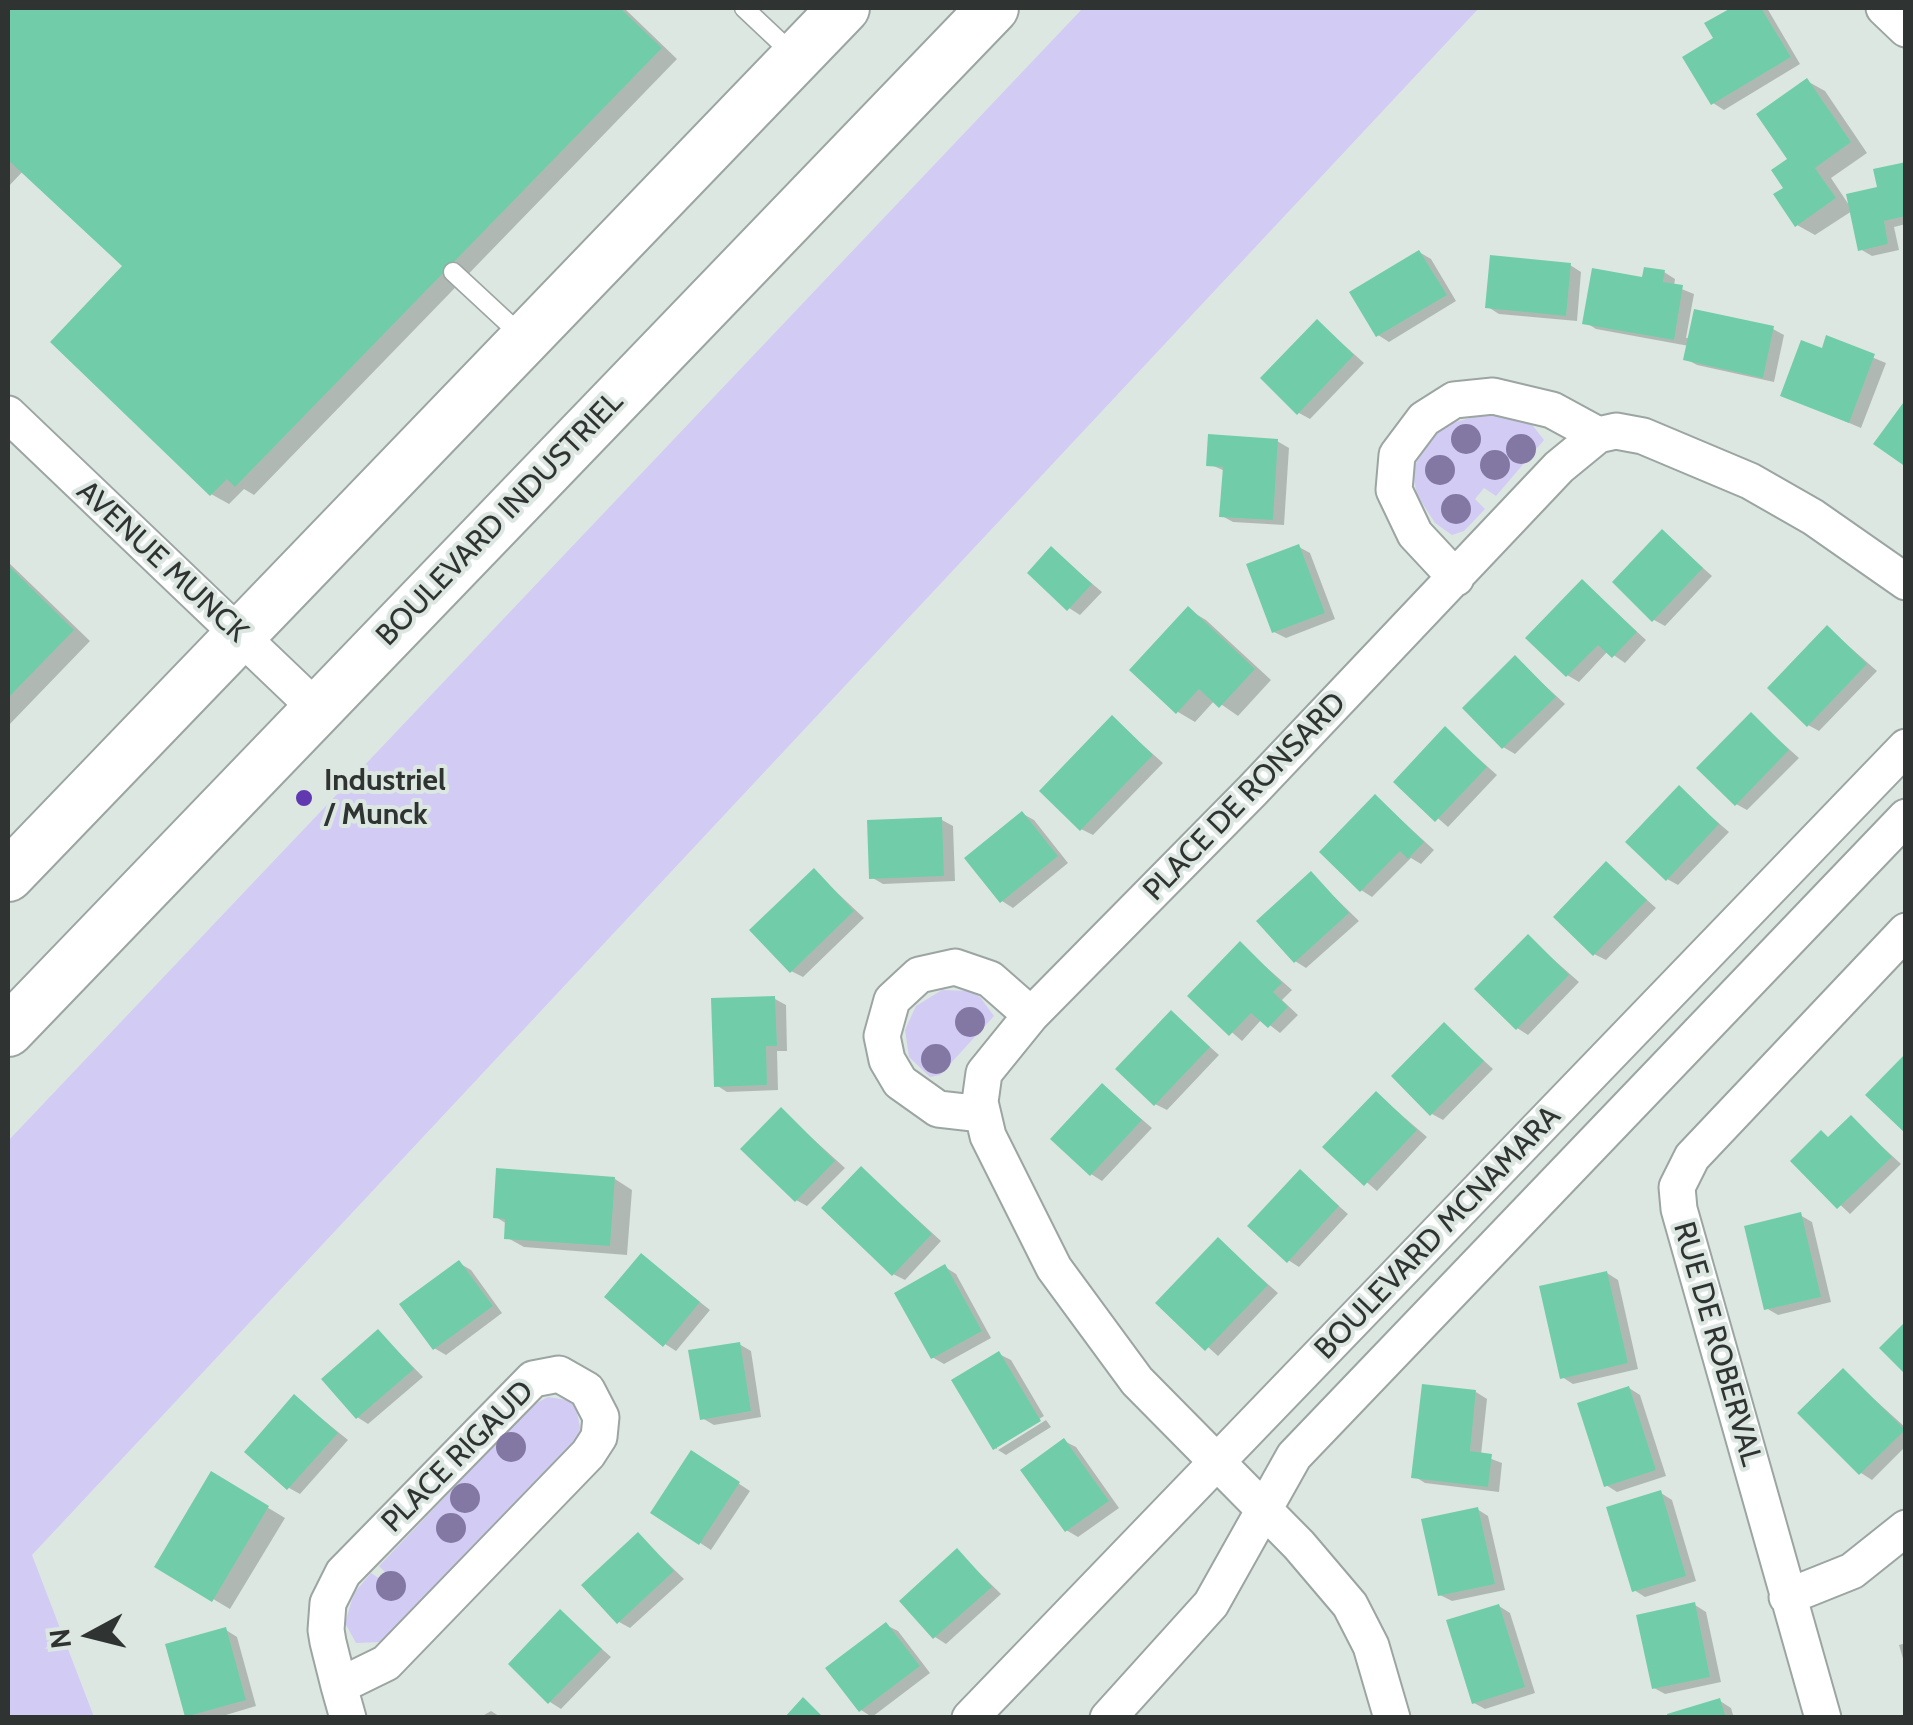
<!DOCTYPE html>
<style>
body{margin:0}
#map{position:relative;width:1913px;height:1725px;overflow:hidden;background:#dde7e2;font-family:Cabin,sans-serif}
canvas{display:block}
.frame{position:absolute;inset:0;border:10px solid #2f3331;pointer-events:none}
.north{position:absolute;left:40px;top:1585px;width:100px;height:100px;-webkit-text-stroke:8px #dde7e2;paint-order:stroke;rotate:263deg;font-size:28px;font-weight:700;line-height:40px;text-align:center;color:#2f3331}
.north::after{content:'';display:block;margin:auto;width:35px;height:45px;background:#2f3331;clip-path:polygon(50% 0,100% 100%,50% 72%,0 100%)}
</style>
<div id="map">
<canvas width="1913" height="1725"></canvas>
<div class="frame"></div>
<div class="north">N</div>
</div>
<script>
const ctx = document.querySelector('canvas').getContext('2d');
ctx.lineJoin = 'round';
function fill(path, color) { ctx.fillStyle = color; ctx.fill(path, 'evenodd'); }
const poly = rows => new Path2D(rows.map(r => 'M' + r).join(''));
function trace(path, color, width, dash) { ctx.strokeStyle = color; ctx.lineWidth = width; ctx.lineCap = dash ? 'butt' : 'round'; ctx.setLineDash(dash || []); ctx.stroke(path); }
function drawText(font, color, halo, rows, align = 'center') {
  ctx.font = font + ' Cabin,sans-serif'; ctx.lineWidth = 8; ctx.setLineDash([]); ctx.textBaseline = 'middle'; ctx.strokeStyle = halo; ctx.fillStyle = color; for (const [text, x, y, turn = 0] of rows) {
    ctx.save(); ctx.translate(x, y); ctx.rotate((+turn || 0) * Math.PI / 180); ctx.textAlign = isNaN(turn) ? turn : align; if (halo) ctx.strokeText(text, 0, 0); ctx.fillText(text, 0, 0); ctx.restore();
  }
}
const green = poly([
 [1083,8,1479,8,32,1555,94,1717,8,1717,8,1141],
 [1484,414,1530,422,1544,440,1496,496,1484,488,1475,499,1485,509,1464,531,1452,535,1435,523,1417,495,1412,470,1431,438,1449,424],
 [942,990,969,991,980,997,994,1016,940,1075,930,1077,909,1057,905,1030,916,1006],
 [548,1397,567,1400,576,1407,581,1432,576,1441,381,1642,356,1643,345,1623,354,1593,371,1573,383,1581,388,1575,379,1566,533,1405]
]);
const shadow = poly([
 [8,8,624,8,677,59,254,495,244,489,229,504,211,494,126,266,25,169,8,187],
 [1735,8,1767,8,1800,64,1724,110,1713,103,1717,39,1708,24],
 [1807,81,1825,91,1867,153,1831,178,1851,208,1906,164,1906,224,1894,227,1899,250,1872,256,1860,249,1852,211,1815,235,1797,225,1787,188],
 [1419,252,1431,259,1456,301,1389,342,1378,335],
 [1570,265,1581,272,1577,321,1499,314,1488,307],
 [1664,272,1675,279,1674,286,1694,294,1686,338,1773,329,1784,335,1774,382,1697,365,1686,359,1689,346,1596,329,1585,322,1644,280],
 [1318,322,1364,363,1310,419,1299,413],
 [1828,339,1886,363,1861,428,1783,395,1823,351],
 [1277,441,1289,448,1284,525,1233,522,1222,516,1225,471,1209,464],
 [1663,532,1712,576,1665,626,1654,620],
 [1299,547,1310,553,1335,619,1286,638,1274,632],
 [1051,549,1102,592,1080,615,1069,608],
 [8,562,90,641,8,726],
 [1583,582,1646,640,1625,663,1608,651,1579,682,1567,675],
 [1189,610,1206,620,1271,680,1238,716,1215,700,1195,722,1178,712],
 [1828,628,1877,671,1819,731,1808,725],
 [1515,658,1565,704,1515,754,1503,747],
 [1751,715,1799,758,1747,810,1736,804],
 [1112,718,1163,763,1093,835,1081,829],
 [1445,729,1497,775,1448,827,1396,782],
 [1679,789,1729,832,1678,885,1667,879],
 [1376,797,1434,850,1421,864,1411,858,1372,897,1361,890],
 [1023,814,1034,820,1068,863,1013,908,1002,901],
 [942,820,953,826,955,881,883,884,871,877],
 [1607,864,1656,908,1606,960,1594,954],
 [814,871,864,918,803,977,791,971],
 [1311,874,1359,921,1306,968,1295,961],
 [1528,937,1579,982,1528,1035,1517,1028],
 [1240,944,1292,990,1282,1000,1298,1015,1280,1033,1262,1019,1242,1041,1190,996],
 [775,999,786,1005,787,1051,777,1051,778,1090,727,1092,716,1085],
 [1172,1013,1219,1055,1167,1110,1155,1104],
 [1445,1025,1493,1069,1443,1120,1432,1114],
 [1103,1086,1152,1128,1102,1181,1091,1174],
 [1377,1094,1427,1137,1377,1191,1326,1147],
 [781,1110,845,1168,807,1206,796,1200],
 [1851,1118,1901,1164,1850,1214,1794,1161,1830,1139],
 [862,1169,941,1241,905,1280,893,1274],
 [1300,1172,1348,1214,1299,1267,1288,1260],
 [615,1179,632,1190,627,1255,524,1247,506,1237,507,1224,496,1217],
 [1800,1215,1812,1222,1831,1302,1778,1315,1766,1308],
 [1218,1240,1278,1293,1218,1356,1159,1303],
 [642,1256,710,1310,676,1351,665,1344],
 [459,1263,471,1270,502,1313,446,1355,434,1348],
 [945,1267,956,1274,991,1338,944,1364,932,1357],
 [1607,1273,1618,1280,1638,1369,1573,1384,1562,1377],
 [379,1332,423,1377,368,1424,357,1417],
 [739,1344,751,1351,761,1417,714,1425,702,1418],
 [999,1354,1011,1360,1044,1416,997,1445,997,1449,995,1448],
 [1843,1371,1906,1428,1906,1446,1872,1480,1861,1473],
 [1629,1388,1640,1395,1666,1476,1617,1492,1606,1485],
 [1476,1392,1487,1399,1481,1455,1502,1463,1499,1492,1425,1483,1414,1476],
 [295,1397,348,1440,300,1494,289,1488],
 [1046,1420,1051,1427,1006,1455,998,1450],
 [1064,1441,1076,1447,1119,1508,1078,1537,1066,1530],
 [703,1460,750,1491,711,1550,654,1513],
 [212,1474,285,1518,230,1609,157,1566],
 [1661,1493,1672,1500,1696,1581,1645,1597,1634,1590],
 [1477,1509,1488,1516,1505,1590,1452,1601,1440,1595],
 [639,1536,684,1579,630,1628,619,1622],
 [957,1551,1001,1594,946,1644,935,1637],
 [1695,1605,1706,1612,1721,1682,1665,1694,1654,1688],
 [1499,1606,1510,1613,1535,1693,1485,1709,1474,1703],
 [561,1613,611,1657,561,1709,550,1702],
 [886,1625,898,1631,930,1673,872,1717,861,1710],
 [226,1630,237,1637,256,1706,216,1718,190,1718],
 [1906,1643,1906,1669,1899,1645],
 [1720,1701,1731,1708,1734,1718,1670,1718],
 [491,1711,502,1718,479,1718]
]);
const building = poly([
 [8,8,620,8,662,48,235,487,227,479,210,496,50,342,122,266,8,160],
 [1731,8,1761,8,1791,57,1711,105,1682,57,1713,38,1704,23],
 [1807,78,1851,142,1815,168,1836,198,1795,227,1773,194,1783,188,1771,170,1787,159,1756,114],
 [1906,162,1906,216,1884,221,1888,244,1858,251,1846,194,1877,187,1873,169],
 [1419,250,1447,295,1376,337,1349,292],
 [1490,255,1571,263,1566,316,1485,308],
 [1644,267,1665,270,1663,282,1683,285,1674,340,1582,324,1592,268,1642,277],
 [1694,309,1774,326,1763,378,1683,360],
 [1317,319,1354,355,1297,415,1260,378],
 [1826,335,1875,354,1849,423,1780,396,1801,340,1822,348],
 [1906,399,1906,467,1873,444],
 [1208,434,1278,439,1273,520,1219,517,1223,467,1206,466],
 [1662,529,1703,568,1652,622,1612,582],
 [1299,544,1325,613,1272,633,1246,564],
 [1051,546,1092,584,1067,611,1027,573],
 [8,565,74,630,8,698],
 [1582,579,1637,632,1612,658,1598,645,1566,677,1525,638],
 [1188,606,1255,669,1219,708,1199,689,1176,714,1129,670],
 [1827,625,1867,664,1807,727,1767,688],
 [1515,655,1556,697,1502,749,1462,708],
 [1751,712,1789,750,1735,806,1696,768],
 [1112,715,1153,755,1080,831,1039,791],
 [1445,726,1487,767,1435,822,1393,782],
 [1679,785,1719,824,1666,881,1625,842],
 [1375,794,1424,842,1408,859,1400,851,1360,892,1319,852],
 [1022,811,1058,856,1000,903,964,858],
 [942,817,944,876,869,879,867,820],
 [1606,861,1647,900,1593,956,1553,917],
 [814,868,854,911,790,973,749,930],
 [1311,871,1349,913,1294,963,1256,921],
 [1528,934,1569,975,1516,1030,1474,989],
 [1240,941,1282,983,1273,992,1288,1007,1268,1028,1251,1013,1229,1036,1187,996],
 [775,996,777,1046,766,1046,767,1085,714,1087,711,998],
 [1171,1010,1210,1047,1154,1106,1115,1069],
 [1444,1022,1484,1061,1430,1116,1391,1076],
 [1906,1053,1906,1134,1865,1095],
 [1102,1083,1142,1120,1090,1176,1050,1139],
 [1376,1091,1417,1130,1364,1186,1322,1147],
 [781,1107,835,1161,795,1202,740,1149],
 [1851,1115,1892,1157,1837,1209,1790,1161,1821,1130,1828,1137],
 [861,1166,932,1234,892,1276,821,1208],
 [496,1168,615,1177,610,1246,504,1239,505,1219,493,1218],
 [1300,1169,1339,1206,1287,1263,1247,1226],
 [1801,1212,1821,1297,1764,1310,1744,1226],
 [1218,1237,1268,1285,1205,1351,1155,1303],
 [641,1253,700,1302,663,1347,604,1297],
 [459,1260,493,1306,433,1350,399,1304],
 [945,1264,982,1331,931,1359,894,1293],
 [1607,1271,1628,1363,1560,1379,1539,1286],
 [1906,1321,1906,1375,1879,1348],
 [378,1329,414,1369,356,1419,321,1379],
 [740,1342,751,1411,700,1420,688,1350],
 [999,1351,1041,1421,993,1450,951,1380],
 [1843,1368,1905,1430,1859,1475,1797,1413],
 [1422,1384,1476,1390,1470,1451,1492,1454,1488,1487,1411,1478],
 [1629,1386,1656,1470,1604,1487,1577,1403],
 [294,1394,338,1433,287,1490,244,1452],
 [1064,1438,1109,1501,1065,1532,1020,1470],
 [691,1450,740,1482,699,1545,650,1513],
 [211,1471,269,1506,212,1602,154,1567],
 [1661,1490,1686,1576,1632,1592,1606,1507],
 [1478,1507,1495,1584,1438,1596,1421,1519],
 [638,1532,674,1571,617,1624,581,1585],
 [957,1548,992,1587,933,1639,899,1601],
 [1695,1602,1710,1677,1652,1689,1636,1615],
 [1499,1604,1525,1687,1472,1704,1446,1620],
 [560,1609,602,1649,548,1704,508,1664],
 [886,1622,920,1666,859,1712,825,1668],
 [226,1627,246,1700,185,1717,165,1644],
 [803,1697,824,1718,784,1718],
 [1720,1698,1726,1718,1668,1718,1667,1714]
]);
const lane = poly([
 [744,8,796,57],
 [453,272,522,336]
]);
const street = poly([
 [1884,8,1906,29],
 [8,414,317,709],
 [1456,578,1415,534,1394,490,1397,455,1424,419,1454,400,1493,396,1552,410,1598,435],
 [982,1114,938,1109,900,1082,887,1060,882,1036,892,1000,919,975,955,967,990,979,1031,1015],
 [1787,1597,1852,1571,1906,1528],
 [339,1686,386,1663,588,1454,599,1437,601,1417,587,1390,559,1374,533,1379,343,1573,328,1603,326,1630,328,1642,339,1686,348,1718],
 [970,1718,1906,747],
 [1108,1718,1211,1604,1294,1456,1906,817],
 [1392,1718,1371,1646,1350,1605,1299,1545,1137,1381,1054,1268,988,1136,980,1102,984,1073,1031,1015,1252,791,1559,467,1598,435,1616,431,1643,436,1750,481,1813,517,1906,582],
 [1823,1718,1679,1209,1677,1187,1692,1157,1906,931]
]);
const secondary = poly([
 [8,876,844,8],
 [8,1031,993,8]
]);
const trees = [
 [1466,439],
 [1521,449],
 [1495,465],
 [1440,470],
 [1456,509],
 [970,1022],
 [936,1059],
 [511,1447],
 [465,1498],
 [451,1528],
 [391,1586]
];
const markers = [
 [304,798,10,"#6038b0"]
];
const streetNames = [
 ["BOULEVARD INDUSTRIEL",500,519,-46],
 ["AVENUE MUNCK",162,562,43],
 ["PLACE DE RONSARD",1245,797,-46],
 ["BOULEVARD MCNAMARA",1438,1233,-46],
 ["RUE DE ROBERVAL",1717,1344,74],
 ["PLACE RIGAUD",458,1457,-45]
];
const poiNames = [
 ["Industriel",324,781],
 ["/ Munck",324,815]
];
fill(green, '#d2cbf4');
fill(shadow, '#0003');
fill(building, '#71cda9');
trace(lane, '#9ba5a1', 21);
trace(street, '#9ba5a1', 39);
trace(secondary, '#9ba5a1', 54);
trace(lane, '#fff', 18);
trace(street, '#fff', 35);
trace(secondary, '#fff', 50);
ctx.fillStyle = '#8378a3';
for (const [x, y] of trees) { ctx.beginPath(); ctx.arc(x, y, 15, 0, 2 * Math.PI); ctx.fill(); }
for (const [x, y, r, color] of markers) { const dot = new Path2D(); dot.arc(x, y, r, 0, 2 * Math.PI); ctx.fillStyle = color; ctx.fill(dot); trace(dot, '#dde7e2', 4); }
drawText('30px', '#2f3331', '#dde7e2', streetNames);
drawText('bold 30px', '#2f3331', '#dde7e2', poiNames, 'left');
</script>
